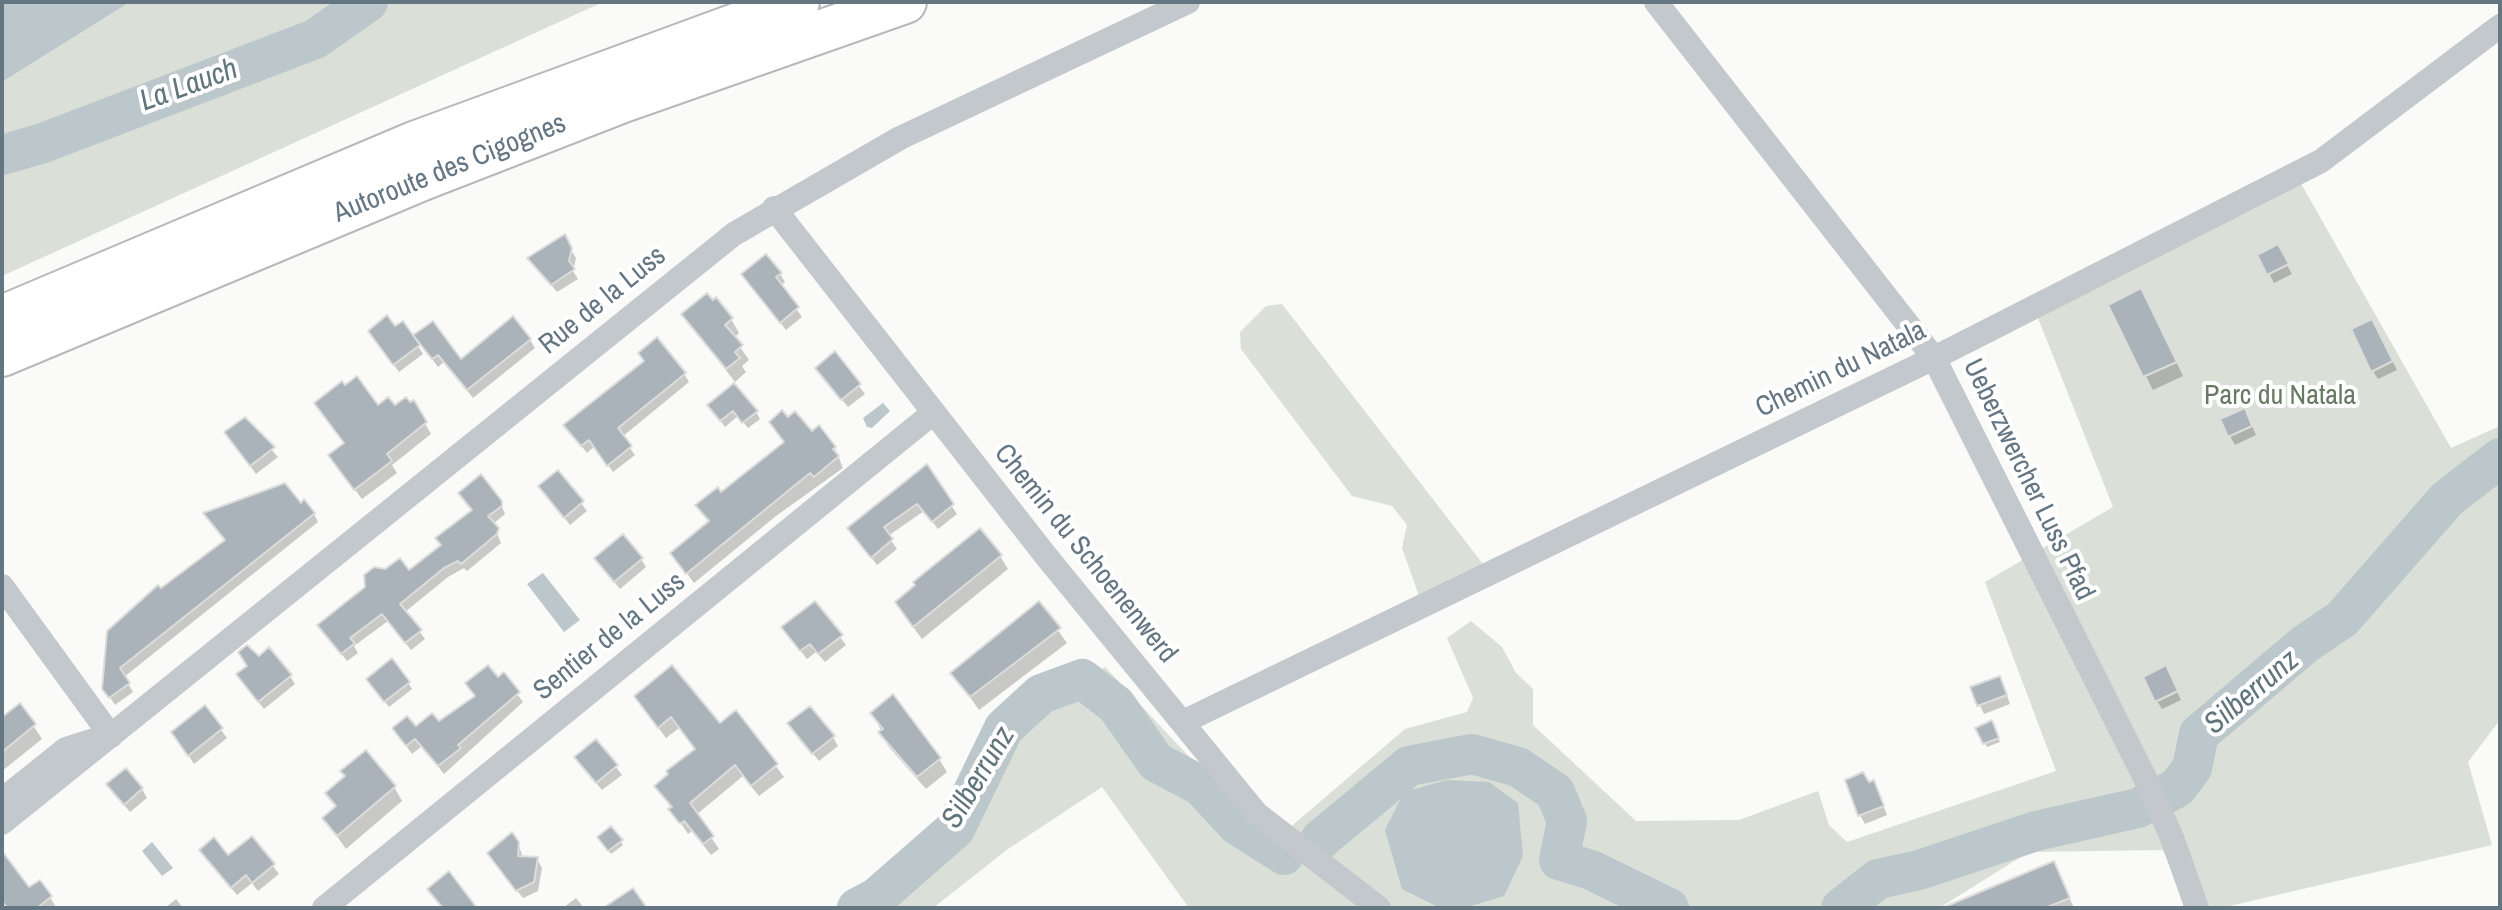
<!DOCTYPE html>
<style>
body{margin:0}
#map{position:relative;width:2502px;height:910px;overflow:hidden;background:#fafaf8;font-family:"Archivo Narrow",sans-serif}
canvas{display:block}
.frame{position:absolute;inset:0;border:4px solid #657683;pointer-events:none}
</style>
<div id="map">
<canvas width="2502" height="910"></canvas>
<div class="frame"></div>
</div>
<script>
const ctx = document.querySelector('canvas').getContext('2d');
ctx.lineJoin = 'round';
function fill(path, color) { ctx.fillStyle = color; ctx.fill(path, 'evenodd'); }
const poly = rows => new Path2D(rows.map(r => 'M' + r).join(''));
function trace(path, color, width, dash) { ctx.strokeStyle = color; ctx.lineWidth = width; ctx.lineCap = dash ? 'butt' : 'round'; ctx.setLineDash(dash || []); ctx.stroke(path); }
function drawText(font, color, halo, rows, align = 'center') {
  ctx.font = font + ' "Archivo Narrow",sans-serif'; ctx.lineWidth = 8; ctx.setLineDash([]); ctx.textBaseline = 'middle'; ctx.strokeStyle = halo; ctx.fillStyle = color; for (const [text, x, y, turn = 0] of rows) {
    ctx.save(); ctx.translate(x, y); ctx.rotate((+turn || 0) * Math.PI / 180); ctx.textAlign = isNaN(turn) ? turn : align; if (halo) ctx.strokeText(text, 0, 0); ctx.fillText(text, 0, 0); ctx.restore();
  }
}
const green = poly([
 [130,2,603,2,2,276,2,82],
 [2299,180,2451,448,2500,426,2500,720,2468,762,2492,845,2221,908,2202,908,2162,850,2029,852,1939,908,1189,908,1102,787,1008,849,933,908,839,908,936,865,986,758,1105,667,1210,779,1280,836,1405,729,1467,712,1473,698,1447,638,1471,621,1502,647,1516,673,1533,689,1533,725,1636,821,1739,820,1818,791,1829,825,1847,842,2056,771,1985,582,2113,507,2036,313],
 [1282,304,1483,564,1419,596,1402,548,1407,525,1392,506,1352,496,1241,349,1240,332,1266,306]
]);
const water = poly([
 [2,2,130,2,2,82],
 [883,403,890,411,872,428,867,427,863,418],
 [543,573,580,620,564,632,527,584],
 [1447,780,1489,782,1518,803,1523,856,1504,896,1464,908,1440,908,1402,889,1385,830,1404,792],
 [152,842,173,868,162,876,142,851]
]);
const shadow = poly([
 [563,237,576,258,573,271,578,279,557,292,530,259],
 [2277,247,2292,274,2274,283,2260,256],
 [780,274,785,282,780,286,802,317,786,330,749,283],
 [2148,304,2183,376,2153,390,2111,306],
 [683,314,731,319,739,333,734,338,749,360,742,366,746,372,735,382],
 [394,329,418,346,423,354,399,372,376,340],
 [2377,330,2397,370,2378,379,2373,371],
 [530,340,535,348,473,398,444,362,438,367,421,344,461,362],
 [834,354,865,394,848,407,823,377],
 [684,374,689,382,622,437,635,455,613,472,595,446,587,453,571,433],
 [413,403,431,434,392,465,397,473,362,499,337,466,345,444,378,407],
 [709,405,756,412,760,419,748,428,738,416,725,427],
 [245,419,278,457,256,474,232,441],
 [2249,419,2256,435,2235,445,2230,436],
 [771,423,812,434,819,428,835,448,843,468,776,516,694,583,672,553,710,523,698,505,721,495,785,443],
 [926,467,957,514,938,529,924,511,888,536,897,549,877,565,855,537],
 [558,473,587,511,570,525,540,487],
 [500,502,505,514,493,524,501,543,467,571,464,568,448,577,405,612,425,639,411,650,388,621,354,646,358,653,347,661,325,633],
 [300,506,314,514,318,522,124,677,133,692,115,705,104,688,160,591,227,542],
 [1000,556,1008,569,922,639,905,616],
 [641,559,646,567,620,589,601,566],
 [815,604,846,645,825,662,816,652,807,659,783,628],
 [1039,604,1067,643,979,710,953,673],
 [259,658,290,676,295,684,264,709,244,684],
 [503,675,523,702,444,774,422,746,412,754,400,737,439,724],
 [2170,676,2181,700,2162,709,2157,701],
 [408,683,412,689,389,707,372,686],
 [2004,687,2010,704,1984,714,1972,688],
 [20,705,42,739,2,771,2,719],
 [205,708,227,738,194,764,179,741],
 [644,708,720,726,736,713,784,777,759,796,743,776,696,815,719,849,711,855,692,831,688,834,657,787,697,751,679,728,666,738],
 [873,713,939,759,947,772,926,789,888,746],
 [1993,726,2000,742,1987,747,1978,729],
 [795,732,833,737,838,746,819,761],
 [596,741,622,775,602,790,582,766],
 [1874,783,1887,815,1865,824,1860,815,1868,785],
 [394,787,402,801,346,849,324,818,336,808,328,793],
 [142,789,147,798,130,812,114,793],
 [611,829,623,845,611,854,602,841],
 [252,839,279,874,258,891,252,883,237,895,207,859,228,858],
 [518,843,523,858,537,859,542,868,538,891,523,898,494,862],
 [2054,864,2074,908,1968,908],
 [2,866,28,889,50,897,55,906,8,908,2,900],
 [576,898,584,908,563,908],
 [176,899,183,908,165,908]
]);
const river = poly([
 [2,155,43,143,315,39,368,2],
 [1320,840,1409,766,1472,754,1518,767,1555,792,1567,821,1559,860,1591,870,1669,908],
 [857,908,876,898,955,829,1004,728,1041,694,1082,679,1116,705,1156,762,1201,786,1237,825,1284,855],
 [1841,908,1878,879,1919,870,2036,831,2138,808,2177,788,2192,768,2199,734,2305,644,2342,619,2447,499,2500,458]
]);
const building = poly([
 [565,234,572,248,569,261,575,269,551,285,527,258,565,234],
 [2278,244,2289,264,2267,275,2257,255,2278,244],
 [766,254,782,273,776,277,799,307,780,323,741,274,766,254],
 [2141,288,2177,362,2143,377,2108,305,2141,288],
 [707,293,713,300,716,297,733,318,725,325,743,345,735,352,740,358,726,369,681,314,707,293],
 [387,315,395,326,403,321,420,345,393,365,368,331,387,315],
 [513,316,531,339,467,390,438,355,432,359,413,335,433,321,461,359,513,316],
 [2372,319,2393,361,2371,372,2351,329,2372,319],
 [657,337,686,373,618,428,632,446,607,466,589,440,581,446,563,425,644,361,638,353,657,337],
 [835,351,861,384,841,400,815,368,835,351],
 [357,376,378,405,388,397,395,405,406,397,410,402,414,400,427,422,387,454,392,461,354,490,328,455,344,443,314,403,342,381,345,385,357,376],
 [734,383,758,411,742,423,733,411,720,421,707,405,734,383],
 [2245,408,2252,426,2228,437,2220,419,2245,408],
 [782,410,788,417,795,411,812,431,819,425,836,447,833,449,839,456,814,477,810,473,686,574,670,553,709,521,695,505,718,487,721,492,784,442,769,422,782,410],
 [245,417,275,447,250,466,224,432,245,417],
 [927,464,954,504,932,522,917,504,884,527,893,539,871,558,847,528,927,464],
 [558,470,584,501,564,518,538,486,558,470],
 [481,474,502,501,502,506,488,516,499,528,497,534,461,564,458,561,444,568,400,604,422,630,405,643,382,614,350,638,355,643,341,654,317,625,365,587,364,575,374,567,385,569,400,558,409,570,441,545,435,538,472,510,458,493,481,474],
 [285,483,301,503,304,499,315,513,120,668,130,683,109,698,102,689,107,631,158,585,161,588,225,540,203,513,285,483],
 [980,528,1002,555,913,627,895,602,915,585,913,582,980,528],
 [623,534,643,558,614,582,594,558,623,534],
 [815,601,843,635,818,654,810,644,800,651,781,627,815,601],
 [1039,601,1061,628,970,697,950,673,1039,601],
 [247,645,259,656,269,647,292,675,258,702,236,674,247,666,238,652,247,645],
 [392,658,410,682,384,702,366,679,392,658],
 [488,665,498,677,504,672,520,692,458,745,461,748,438,766,415,739,406,746,392,728,407,716,416,726,432,713,439,721,475,696,465,683,488,665],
 [672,665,720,723,736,710,778,764,751,786,735,765,690,803,714,836,703,844,684,821,680,824,668,809,672,807,654,786,668,774,666,771,695,749,671,717,658,728,634,696,672,665],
 [2166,665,2178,691,2155,702,2143,677,2166,665],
 [2000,676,2007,695,1977,706,1970,687,2000,676],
 [893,694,941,758,917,777,878,732,883,729,870,713,893,694],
 [20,703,36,724,2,752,2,717,20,703],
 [205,705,223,728,188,756,171,732,205,705],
 [810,706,835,736,812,754,787,723,810,706],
 [1992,720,1999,738,1983,744,1975,728,1992,720],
 [596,739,618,765,596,783,574,757,596,739],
 [366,750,396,786,337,836,322,818,336,806,325,793,345,776,340,771,366,750],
 [126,768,143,788,124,805,106,784,126,768],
 [1863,772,1869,782,1874,780,1884,806,1858,816,1845,780,1863,772],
 [611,826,623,840,608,851,597,837,611,826],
 [512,832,519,842,518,856,538,857,534,882,516,891,487,853,512,832],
 [252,836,275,864,252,883,246,875,231,888,199,850,214,837,228,855,252,836],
 [2,851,29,887,40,880,52,896,37,908,7,908,2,901,2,851],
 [2054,861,2070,898,2045,908,1942,908,2054,861],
 [449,871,477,908,443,908,427,889,449,871],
 [633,888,647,908,603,908,633,888]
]);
const minor = poly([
 [1656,2,1934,358,2145,778,2171,835,2197,908],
 [774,208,1046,556,1257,814,1379,908],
 [2,586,111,736],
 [1183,722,1934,358,2321,161,2500,26],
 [2,800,66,749,101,738],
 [2,823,734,234,900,138,1188,2],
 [324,908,933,413]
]);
const motorway = poly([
 [2,317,414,143,798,2],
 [2,355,425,178,623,101,905,2]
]);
const streetNames = [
 ["Autoroute des Cigognes",450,169,-22],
 ["Rue de la Luss",603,301,-39],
 ["Chemin du Natala",1841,370,-26],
 ["Ueberzwercher Luss Pfad",2028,480,64],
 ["Chemin du Schoenenwerd",1085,554,51],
 ["Sentier de la Luss",610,637,-39]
];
const parkNames = [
 ["Parc du Natala",2280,396]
];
const waterNames = [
 ["La Lauch",189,86,-20],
 ["Silberrunz",2252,693,-40],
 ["Silberrunz",979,778,-59]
];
fill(green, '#dadfd7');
fill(water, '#bbc7cb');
fill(shadow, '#0003');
trace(river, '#bbc7cb', 40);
fill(building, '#aab3b9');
trace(building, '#dcdcda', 2);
trace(motorway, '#b4b9bd', 46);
trace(minor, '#c3c8cc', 24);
trace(motorway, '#fff', 42);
drawText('28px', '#657683', '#fff', streetNames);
drawText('28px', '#687a64', '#fff', parkNames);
drawText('italic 30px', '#60757c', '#fff', waterNames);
</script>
